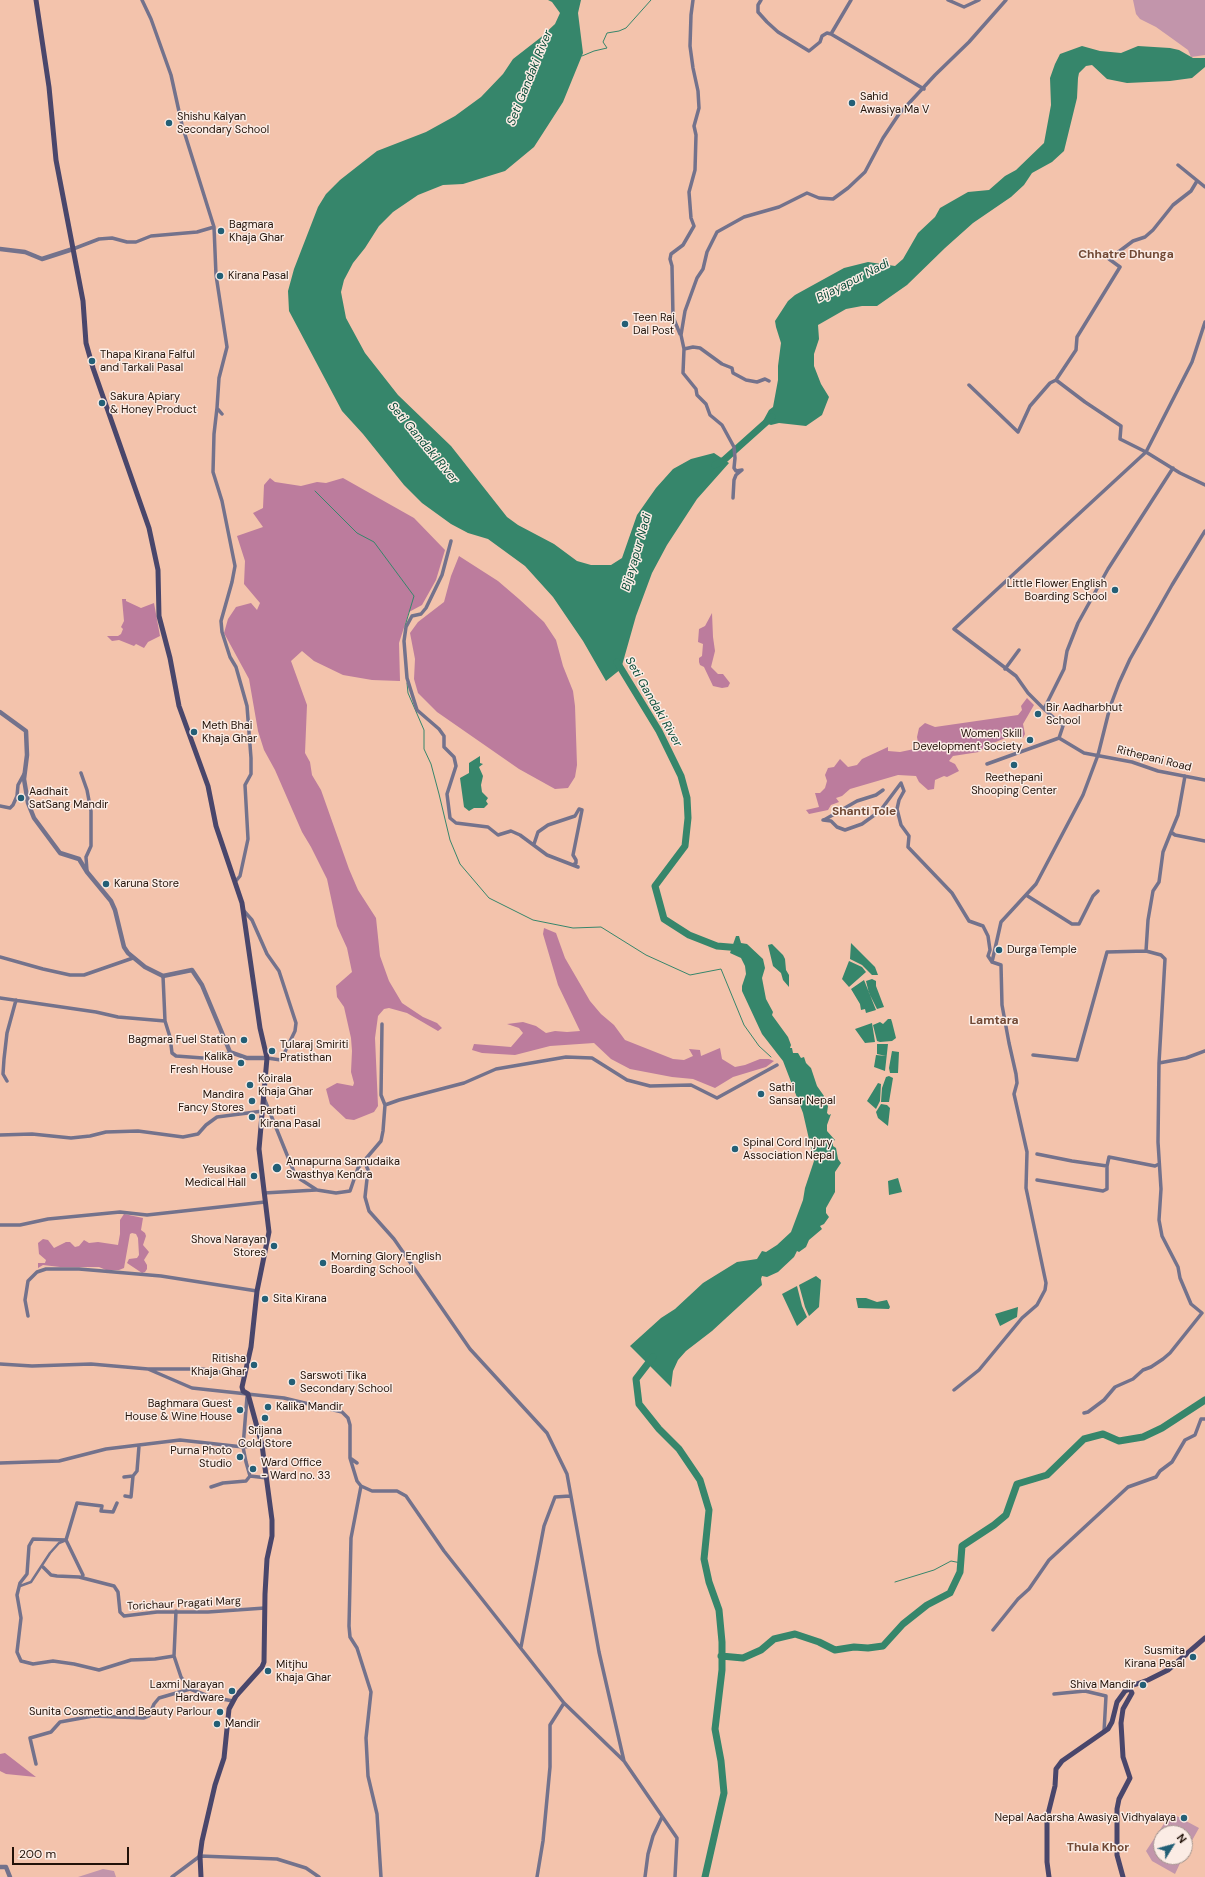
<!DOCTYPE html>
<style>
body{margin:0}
#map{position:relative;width:1205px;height:1877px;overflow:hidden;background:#f3c3ac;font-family:"DM Sans",sans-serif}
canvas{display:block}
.north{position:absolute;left:1153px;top:1825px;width:40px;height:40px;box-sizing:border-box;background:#fbece5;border:1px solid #a4958d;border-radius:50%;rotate:53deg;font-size:11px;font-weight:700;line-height:16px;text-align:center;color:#221209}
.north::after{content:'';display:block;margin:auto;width:14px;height:18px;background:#235f76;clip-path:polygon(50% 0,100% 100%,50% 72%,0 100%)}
.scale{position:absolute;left:12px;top:1847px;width:117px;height:18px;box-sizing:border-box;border:2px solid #221209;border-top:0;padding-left:5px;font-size:12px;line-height:14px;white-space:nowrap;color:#221209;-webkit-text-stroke:3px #fbece5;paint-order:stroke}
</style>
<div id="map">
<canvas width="1205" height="1877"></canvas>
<div class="north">N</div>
<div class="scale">200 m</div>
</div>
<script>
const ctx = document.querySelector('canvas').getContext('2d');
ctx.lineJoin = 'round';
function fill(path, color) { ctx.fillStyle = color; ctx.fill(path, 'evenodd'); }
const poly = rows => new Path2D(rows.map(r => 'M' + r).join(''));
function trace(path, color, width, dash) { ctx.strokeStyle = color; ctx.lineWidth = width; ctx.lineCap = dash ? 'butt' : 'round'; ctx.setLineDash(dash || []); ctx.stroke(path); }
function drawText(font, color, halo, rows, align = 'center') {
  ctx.font = font + ' "DM Sans",sans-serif'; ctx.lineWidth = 3; ctx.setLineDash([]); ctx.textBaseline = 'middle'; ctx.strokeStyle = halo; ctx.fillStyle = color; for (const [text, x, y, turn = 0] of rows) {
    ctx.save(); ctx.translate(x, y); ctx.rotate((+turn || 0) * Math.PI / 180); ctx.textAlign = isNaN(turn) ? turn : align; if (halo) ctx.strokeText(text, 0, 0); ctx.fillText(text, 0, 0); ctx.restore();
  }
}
const green = poly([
 [1133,0,1205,0,1205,55,1191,57,1188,50,1170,37,1156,27,1140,19,1136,14],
 [1171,1813,1199,1828,1185,1853,1185,1833,1161,1833,1161,1857,1183,1857,1175,1874,1152,1861,1146,1851],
 [103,1869,114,1871,116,1877,78,1877]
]);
const forest = poly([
 [270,478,275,482,301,486,317,482,326,483,343,478,414,518,445,550,436,580,422,605,409,612,399,643,400,681,372,680,343,675,314,661,302,651,291,661,307,705,305,753,310,762,312,775,321,790,349,869,358,890,376,918,380,956,389,981,402,1003,423,1017,437,1023,442,1028,438,1031,407,1013,389,1008,384,1009,378,1016,375,1038,378,1106,374,1112,354,1120,346,1119,330,1104,326,1089,337,1083,353,1086,354,1083,351,1072,352,1051,351,1038,344,1007,337,997,336,986,352,972,347,948,337,926,327,879,311,847,302,832,275,770,264,750,258,731,249,679,224,633,228,619,236,607,251,603,257,610,260,603,244,584,245,561,237,536,263,527,253,513,263,508,264,485],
 [459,556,498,581,519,599,544,622,556,640,563,666,573,691,575,706,577,765,575,777,568,788,555,789,519,769,437,712,418,693,414,679,415,659,410,633,418,622,444,602,451,576],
 [122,599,126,599,126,601,141,608,154,603,160,636,148,642,144,648,136,644,134,646,119,640,112,641,107,636,118,636,121,634,123,629,121,627,124,621],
 [712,613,713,637,715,651,711,667,718,674,723,674,730,683,728,687,722,688,713,686,704,667,700,665,699,662,699,658,702,656,703,644,698,642,699,629,705,626],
 [1027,698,1034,705,1023,724,1025,734,1023,738,1014,735,1008,737,986,746,979,752,953,756,949,761,955,764,959,771,947,777,944,776,935,780,934,789,928,790,919,782,916,776,898,775,850,789,842,796,836,798,839,802,831,805,828,810,809,814,806,810,819,807,815,793,820,793,825,788,827,781,825,775,828,768,834,767,840,759,848,767,857,765,862,759,888,747,888,751,900,752,919,748,917,737,919,728,925,723,935,727,1018,715,1022,710,1021,706],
 [544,928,556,933,565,958,590,1001,601,1014,614,1025,625,1040,673,1059,684,1060,693,1056,689,1049,700,1050,701,1056,720,1048,722,1059,735,1067,745,1065,760,1059,769,1059,774,1061,766,1067,733,1077,715,1088,693,1079,672,1077,630,1069,611,1059,594,1043,550,1046,515,1055,482,1053,472,1050,474,1044,511,1047,523,1033,519,1028,507,1024,523,1022,536,1026,546,1033,555,1031,567,1032,580,1031,558,985,543,934],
 [124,1214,143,1218,141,1230,145,1233,146,1236,143,1245,149,1252,144,1260,147,1265,147,1269,145,1272,142,1273,127,1263,129,1259,137,1258,139,1255,138,1238,136,1234,132,1233,130,1234,124,1268,119,1270,106,1270,99,1267,60,1267,43,1265,38,1268,38,1263,45,1263,46,1260,39,1254,38,1243,43,1239,48,1240,54,1248,66,1242,70,1242,75,1247,79,1246,84,1240,89,1243,98,1242,118,1245,120,1234,120,1220],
 [5,1753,36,1777,6,1774,0,1771,0,1754]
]);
const water = poly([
 [548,0,581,0,578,13,583,53,563,102,534,147,505,171,463,184,443,185,418,195,393,212,379,226,365,248,353,263,344,280,341,292,346,318,365,353,398,395,451,446,507,517,518,525,554,544,577,561,591,565,611,565,622,558,637,515,656,488,673,469,691,459,714,453,729,463,697,499,667,545,652,573,636,616,621,669,606,681,583,641,553,597,525,566,488,539,468,533,451,524,422,503,404,485,363,434,342,411,289,311,288,291,294,269,318,207,326,194,340,180,377,151,426,132,455,116,481,97,503,74,513,59,540,38,555,24,560,13,552,2],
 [1082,46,1100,51,1121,53,1138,46,1170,48,1179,50,1193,58,1205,58,1205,67,1192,78,1170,81,1127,83,1107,79,1092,65,1086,66,1079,73,1078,78,1077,98,1064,151,1052,162,1032,173,1024,185,1011,197,973,223,945,248,907,285,877,306,862,306,846,309,818,325,819,339,814,354,814,366,821,384,829,397,822,415,806,426,779,423,771,425,765,423,763,421,769,410,773,407,778,380,778,366,781,343,776,327,775,321,788,301,795,295,844,268,868,262,895,266,903,259,918,233,935,217,940,208,968,192,989,190,1005,176,1016,170,1044,143,1051,105,1050,78,1055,64,1060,54],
 [480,756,480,763,483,764,479,767,483,776,481,785,482,792,488,798,486,801,488,804,484,808,474,808,469,811,464,807,460,778,469,773,469,763],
 [736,936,739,936,741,943,747,944,763,959,765,968,762,978,766,999,773,1012,772,1015,788,1037,791,1045,790,1048,792,1048,793,1053,798,1053,801,1058,804,1057,806,1063,811,1068,817,1086,824,1096,824,1101,828,1106,827,1113,829,1115,831,1114,827,1125,827,1131,835,1140,833,1141,833,1146,836,1148,838,1159,841,1163,835,1172,835,1192,826,1208,826,1213,829,1217,824,1224,820,1226,822,1229,809,1240,806,1247,799,1252,797,1251,794,1257,778,1272,767,1277,762,1276,761,1279,762,1285,712,1331,686,1351,678,1360,673,1371,671,1387,630,1346,661,1318,675,1309,703,1283,737,1262,757,1259,762,1251,766,1252,777,1245,791,1232,803,1200,805,1188,814,1161,803,1113,783,1061,762,1034,742,991,742,986,746,974,745,966,741,958,730,953],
 [851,943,875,967,878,975,872,975,862,965,850,959],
 [772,944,783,955,785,959,786,970,789,975,789,987,783,980,781,973,773,966,768,945],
 [849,961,862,967,866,972,849,987,842,979],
 [872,979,876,981,876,986,884,1007,877,1009,869,993,866,981],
 [864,980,876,1010,866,1013,865,1009,861,1010,860,1004,851,989],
 [888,1019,891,1019,892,1022,896,1038,892,1041,880,1042,877,1041,873,1025,880,1022,883,1024],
 [872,1023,875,1042,865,1043,855,1029],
 [877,1044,888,1044,885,1071,874,1067,876,1055,886,1056,877,1054],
 [892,1051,899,1052,898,1073,890,1073,889,1068],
 [889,1076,893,1078,889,1102,881,1102,882,1088,886,1077],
 [878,1083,881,1084,880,1101,876,1109,867,1101],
 [881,1104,887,1105,890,1108,888,1126,878,1118,876,1112],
 [898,1178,902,1192,889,1195,888,1181],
 [816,1276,821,1280,819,1307,809,1316,805,1307,799,1285],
 [797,1286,802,1306,807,1317,797,1326,782,1294],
 [856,1298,866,1298,877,1302,887,1300,890,1307,889,1309,858,1308],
 [1018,1307,1017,1317,1000,1326,995,1314]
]);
const stream = poly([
 [582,56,594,51,607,48,603,42,607,33,619,31,626,28,651,0],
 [315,491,357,533,374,542,414,596,405,626],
 [407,683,408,693,424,730,424,749,431,764,439,794,450,840,460,864,489,898,533,920,573,928,601,927,646,955,690,975,721,969,744,1025,759,1046,771,1057],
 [895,1582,934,1570,951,1561,961,1563]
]);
const river = poly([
 [715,465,724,460,772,417],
 [617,662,659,731,681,776,687,798,688,818,685,846,655,886,664,919,689,935,717,946,741,948],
 [653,1357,636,1379,639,1404,659,1429,679,1449,700,1480,709,1510,704,1559,709,1582,719,1610,722,1642,722,1670,715,1729,721,1761,724,1793,705,1877],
 [721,1656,743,1658,761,1650,774,1639,795,1634,819,1642,835,1650,854,1647,868,1648,883,1646,903,1624,927,1605,950,1593,960,1572,962,1546,994,1525,1006,1515,1017,1484,1047,1475,1084,1439,1103,1434,1119,1441,1143,1437,1162,1428,1205,1400]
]);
const pedestrian = poly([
 [20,1586,31,1582,50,1553,59,1543,64,1541]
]);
const minor = poly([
 [142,0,151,19,171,75,182,125,214,227,216,275,227,347,219,378,217,408,222,414],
 [761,0,758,5,758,12,767,22,778,32,809,51,820,42,822,36,827,33,831,34,851,0],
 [948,0,964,7,979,0],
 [831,34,924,89],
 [1178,165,1205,187],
 [73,249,99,239,112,238,127,242,136,242,151,236,197,232,214,227],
 [1205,322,1192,362,1146,452,1180,473,1205,485],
 [680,334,673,317,672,266,670,259,671,254,683,245,694,226,691,218,689,192,695,170,696,135,694,126,699,108,698,91,693,68,690,46,691,15,693,0],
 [684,349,683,373,696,389,697,395,706,404,710,415,722,425,734,447,735,458,734,468,736,471,742,470,736,475,734,480,733,498],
 [769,381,765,379,757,382,746,380,733,373,732,368,722,364,700,348,693,347,684,349,681,335,685,311,697,278,703,269,707,252,717,232,744,217,779,207,807,193,819,198,833,199,848,188,865,172,883,138,899,114,935,75,969,42,1006,0],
 [969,385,1018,432,1030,406,1050,383,1056,380],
 [217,408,214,434,213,472,222,501,235,566,232,582,221,621,222,632,230,657,236,667,247,706,251,758,251,774,245,785,248,839,240,876,235,882],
 [1173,468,1108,569,1078,623,1067,651,1064,669,1044,709,1063,726,1059,738,1084,753,1132,762,1158,771,1205,780],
 [451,541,442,575,426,608,421,614,412,616,406,627,404,641,407,678,417,710,439,729,444,736,444,747,454,757,456,766,447,794,450,818,456,823,488,827,498,835,511,831,520,835,547,855,578,867],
 [1005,669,1019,650],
 [1044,709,1028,693,1016,676,954,629,1146,452,1120,439,1121,426,1085,402,1056,380,1076,350,1077,337,1120,267,1109,259,1133,241,1145,237,1153,230,1173,205,1191,191,1197,181],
 [987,764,1059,738],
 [81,773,87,790,91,811,91,846,86,857,87,871],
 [1185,776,1178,815,1171,832,1175,835,1205,841],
 [0,806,10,808,13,805,17,796,18,785,24,774],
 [823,820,831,821,837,827,845,830,862,824,880,811,901,783,904,791,899,800,897,809,901,825,909,836,908,847,952,893,969,921,983,926,988,936,990,950,988,956,992,962],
 [824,820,857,801,876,795,883,790],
 [534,844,538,832,548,825,575,816,579,809,582,810,573,855,576,860,576,863,573,865],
 [1026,895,1072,924,1079,924,1093,896,1098,891],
 [244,911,252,920,267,954,279,971,296,1023,295,1031,281,1060,267,1058],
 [0,957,43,969,70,975,84,975,133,958],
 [0,998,96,1012,118,1017,165,1021,163,976],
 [165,1021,170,1037,172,1053,176,1056,203,1058,232,1053],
 [1033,1055,1077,1060,1107,952,1146,951],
 [1159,1063,1186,1058,1205,1051],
 [7,1081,3,1074,4,1059,7,1033,16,1000],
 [264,1098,294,1172,300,1179,317,1190,336,1193,350,1191,358,1168,381,1141,383,1131,385,1105,381,1095,382,1024],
 [385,1105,399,1100,464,1083,496,1069,566,1057,592,1058,627,1080,650,1086,691,1085,717,1098,777,1065],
 [0,1135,32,1134,71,1138,90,1136,106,1132,138,1131,183,1137,198,1134,206,1125,217,1117,263,1111],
 [1037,1154,1072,1161,1107,1166,1109,1157,1155,1166,1159,1164],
 [364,1160,368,1170,365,1197,369,1211,394,1239,470,1349,547,1433,567,1474,599,1652,624,1761],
 [1037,1180,1103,1191,1107,1189,1107,1166],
 [264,1193,316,1190],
 [0,1225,20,1225,48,1219,120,1212,147,1215,265,1202],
 [28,1316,25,1300,28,1281,37,1272,46,1269,79,1269,161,1276,257,1291],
 [0,1364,32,1366,91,1364,148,1369,202,1369,245,1376],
 [148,1369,192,1388,284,1398,342,1412,348,1418,350,1425,350,1458,357,1463],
 [954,1390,979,1370,1022,1318,1037,1305,1045,1290,1046,1283,1026,1188,1027,1152,1014,1094,1017,1083,1016,1074,1009,1043,1002,1005,1001,965,992,962,999,931,1001,922,1036,884,1083,795,1098,755,1110,707,1119,683,1130,659,1172,585,1205,531],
 [247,1397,243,1447,246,1462,250,1476,267,1478],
 [1084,1413,1088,1412,1104,1400,1115,1387,1133,1379,1143,1370,1151,1367,1163,1359,1170,1353,1202,1313,1191,1304,1180,1278,1178,1267,1162,1236,1159,1220,1161,1189,1158,1142,1159,1063,1165,959,1161,955,1146,951,1148,920,1153,891,1159,882,1163,852,1171,832],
 [350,1458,357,1481,361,1486,351,1538,349,1626,350,1637,357,1648,371,1692,366,1738,368,1776,377,1814,381,1877],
 [0,1463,59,1461,106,1449,180,1440,243,1447,262,1445],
 [124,1477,133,1476],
 [361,1486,372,1491,397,1491,406,1496,444,1551,564,1703,624,1761,677,1838,675,1877],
 [211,1487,223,1483,246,1481,250,1476],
 [125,1496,131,1497,133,1476,137,1471,139,1446],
 [66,1540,77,1503,102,1506,101,1511,113,1512,117,1503],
 [43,1567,51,1575,57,1576,79,1577,114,1586,118,1592,120,1612,124,1616,157,1612,208,1612,265,1608],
 [82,1577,83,1575,66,1540,33,1539,29,1546,27,1574,20,1583,17,1595,21,1618,17,1652,21,1661,33,1664,53,1661,74,1664,99,1670,131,1660,155,1659,174,1656,181,1677,190,1689,211,1697,233,1701],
 [993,1630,1018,1599,1029,1589,1049,1560,1128,1487,1156,1477,1160,1471,1172,1462,1185,1440,1195,1435,1201,1419,1205,1419],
 [521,1647,544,1526,555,1497,570,1496],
 [174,1656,176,1611],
 [1054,1694,1085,1691,1106,1696,1104,1732],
 [36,1764,30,1738,51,1732,60,1722,93,1716,144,1718,149,1716,154,1704,159,1698,190,1689],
 [172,1877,200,1856,277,1859,306,1868,319,1877],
 [537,1877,543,1841,550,1767,550,1725,564,1703],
 [645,1877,648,1854,653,1836,662,1817]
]);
const tertiary = poly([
 [0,249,25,252,42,259,73,249],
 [0,712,26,731,27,755,24,779,28,803,34,818,60,853,79,859,87,872,111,901,115,910,124,947,128,953,145,967,163,976,192,970,202,985,230,1052,247,1058,267,1058],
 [0,1867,6,1867,10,1877]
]);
const secondary = poly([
 [36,0,49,87,56,160,83,301,86,343,93,368,149,528,158,570,159,616,170,658,179,706,208,786,216,826,242,903,260,1028,267,1058,259,1149,269,1232,257,1291,251,1347,242,1387,243,1391,248,1394,262,1445,272,1520,272,1536,267,1559,265,1594,264,1662,262,1667,236,1696,229,1709,224,1758,215,1785,202,1841,200,1856,201,1877],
 [1130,1689,1131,1686,1148,1680,1168,1670,1205,1638],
 [1049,1877,1047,1862,1047,1818,1055,1786,1056,1769,1062,1761,1108,1729,1112,1722,1117,1702,1125,1691,1130,1689,1132,1693,1123,1709,1121,1723,1123,1757,1130,1778,1119,1799,1117,1809,1117,1855,1123,1877]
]);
const markers = [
 [852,103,4,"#235f76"],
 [169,123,4,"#235f76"],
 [221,231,4,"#235f76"],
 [220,276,4,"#235f76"],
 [625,324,4,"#235f76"],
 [92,361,4,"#235f76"],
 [102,403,4,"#235f76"],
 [1115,590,4,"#235f76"],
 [1038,714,4,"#235f76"],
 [194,732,4,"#235f76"],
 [1030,740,4,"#235f76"],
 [1014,765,4,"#235f76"],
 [21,798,4,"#235f76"],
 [106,884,4,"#235f76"],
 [999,950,4,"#235f76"],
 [244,1040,4,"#235f76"],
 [272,1051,4,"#235f76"],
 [241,1063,4,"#235f76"],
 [250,1085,4,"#235f76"],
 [761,1094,4,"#235f76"],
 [252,1101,4,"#235f76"],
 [252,1117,4,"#235f76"],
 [735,1149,4,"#235f76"],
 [277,1168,5,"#235f76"],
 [254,1176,4,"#235f76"],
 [274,1246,4,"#235f76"],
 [323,1263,4,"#235f76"],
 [265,1299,4,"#235f76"],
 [254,1365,4,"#235f76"],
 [292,1382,4,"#235f76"],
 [268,1407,4,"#235f76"],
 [240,1410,4,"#235f76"],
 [265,1418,4,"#235f76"],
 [240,1457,4,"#235f76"],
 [253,1469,4,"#235f76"],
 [1193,1657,4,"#235f76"],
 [268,1671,4,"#235f76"],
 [1143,1685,4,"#235f76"],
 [232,1691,4,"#235f76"],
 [220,1712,4,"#235f76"],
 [217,1724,4,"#235f76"],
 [1184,1818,4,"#235f76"]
];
const poiNames = [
 ["Sahid",860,97],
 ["Awasiya Ma V",860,110],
 ["Shishu Kalyan",177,117],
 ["Secondary School",177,130],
 ["Bagmara",229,225],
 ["Khaja Ghar",229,238],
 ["Kirana Pasal",228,276],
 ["Teen Raj",633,318],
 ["Dal Post",633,331],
 ["Thapa Kirana Falful",100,355],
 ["and Tarkali Pasal",100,368],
 ["Sakura Apiary",110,397],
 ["& Honey Product",110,410],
 ["Little Flower English",1107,584,"right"],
 ["Boarding School",1107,597,"right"],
 ["Bir Aadharbhut",1046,708],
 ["School",1046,721],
 ["Meth Bhai",202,726],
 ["Khaja Ghar",202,739],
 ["Women Skill",1022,734,"right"],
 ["Development Society",1022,747,"right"],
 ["Reethepani",1014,778,"center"],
 ["Shooping Center",1014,791,"center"],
 ["Aadhait",29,792],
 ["SatSang Mandir",29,805],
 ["Karuna Store",114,884],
 ["Durga Temple",1007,950],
 ["Bagmara Fuel Station",236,1040,"right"],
 ["Tularaj Smiriti",280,1045],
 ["Pratisthan",280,1058],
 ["Kalika",233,1057,"right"],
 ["Fresh House",233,1070,"right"],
 ["Koirala",258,1079],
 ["Khaja Ghar",258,1092],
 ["Sathi",769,1088],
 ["Sansar Nepal",769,1101],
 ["Mandira",244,1095,"right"],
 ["Fancy Stores",244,1108,"right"],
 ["Parbati",260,1111],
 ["Kirana Pasal",260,1124],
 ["Spinal Cord Injury",743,1143],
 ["Association Nepal",743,1156],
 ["Annapurna Samudaika",286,1162],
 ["Swasthya Kendra",286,1175],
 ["Yeusikaa",246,1170,"right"],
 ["Medical Hall",246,1183,"right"],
 ["Shova Narayan",266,1240,"right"],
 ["Stores",266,1253,"right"],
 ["Morning Glory English",331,1257],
 ["Boarding School",331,1270],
 ["Sita Kirana",273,1299],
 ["Ritisha",246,1359,"right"],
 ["Khaja Ghar",246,1372,"right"],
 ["Sarswoti Tika",300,1376],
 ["Secondary School",300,1389],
 ["Baghmara Guest",232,1404,"right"],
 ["House & Wine House",232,1417,"right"],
 ["Kalika Mandir",276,1407],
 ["Srijana",265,1431,"center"],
 ["Cold Store",265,1444,"center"],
 ["Purna Photo",232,1451,"right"],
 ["Studio",232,1464,"right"],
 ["Ward Office",261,1463],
 ["- Ward no. 33",261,1476],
 ["Susmita",1185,1651,"right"],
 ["Kirana Pasal",1185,1664,"right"],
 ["Mitjhu",276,1665],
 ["Khaja Ghar",276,1678],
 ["Laxmi Narayan",224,1685,"right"],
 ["Hardware",224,1698,"right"],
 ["Shiva Mandir",1135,1685,"right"],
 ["Sunita Cosmetic and Beauty Parlour",212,1712,"right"],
 ["Mandir",225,1724],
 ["Nepal Aadarsha Awasiya Vidhyalaya",1176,1818,"right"]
];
const streetNames = [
 ["Rithepani Road",1154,759,14],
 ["Torichaur Pragati Marg",184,1604,-3]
];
const waterNames = [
 ["Seti Gandaki River",530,78,-68],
 ["Bijayapur Nadi",853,281,-27],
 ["Seti Gandaki River",423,443,50],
 ["Bijayapur Nadi",637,552,-74],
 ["Seti Gandaki River",653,702,60]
];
const neighbourhoodNames = [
 ["Chhatre Dhunga",1126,255],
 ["Shanti Tole",864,812],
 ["Lamtara",994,1021],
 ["Thula Khor",1098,1848]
];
fill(green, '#c295ab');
fill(forest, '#bc7c9d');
fill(water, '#36866b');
trace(stream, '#36866b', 1);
trace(river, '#36866b', 7);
trace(pedestrian, '#73728c', 2.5);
trace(minor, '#73728c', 3.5);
trace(tertiary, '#73728c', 4.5);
trace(secondary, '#49466b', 5);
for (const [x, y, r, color] of markers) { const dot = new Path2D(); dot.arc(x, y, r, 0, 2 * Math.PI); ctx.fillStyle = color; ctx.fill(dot); trace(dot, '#fbece5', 1.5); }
drawText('11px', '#221209', '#fbece5', poiNames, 'left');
drawText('11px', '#221209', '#fbece5', streetNames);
drawText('italic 12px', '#0b4e3a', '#fbece5', waterNames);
drawText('bold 12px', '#714935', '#fbece5', neighbourhoodNames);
</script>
